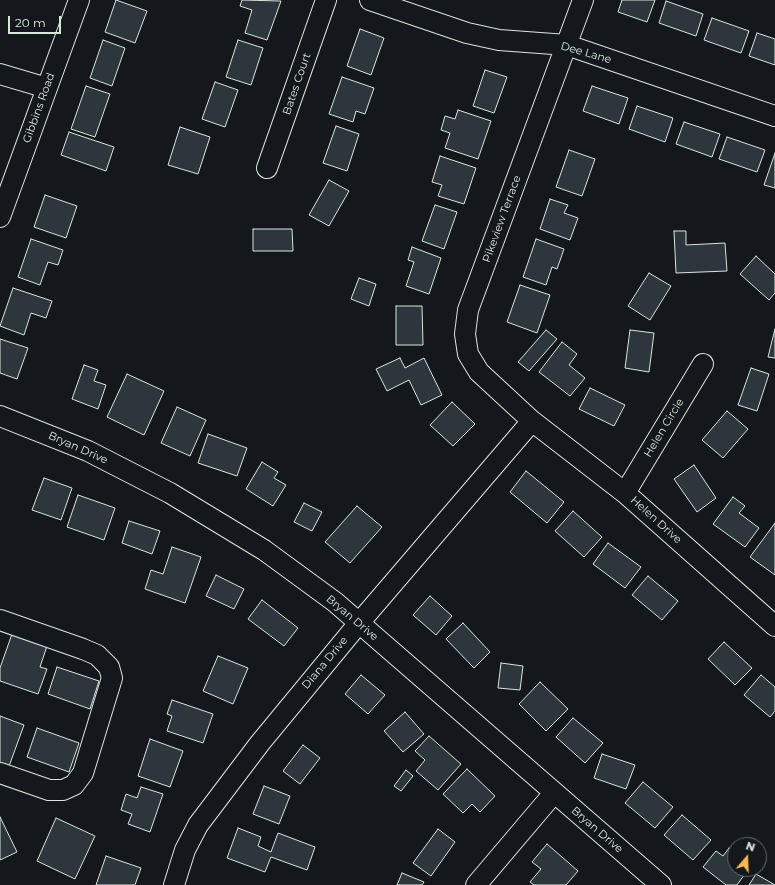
<!DOCTYPE html>
<style>
body{margin:0}
#map{position:relative;width:775px;height:885px;overflow:hidden;background:#14181c;font-family:Montserrat,sans-serif}
canvas{display:block}
.north{position:absolute;left:727px;top:837px;width:40px;height:40px;box-sizing:border-box;background:#14181c;border:1px solid #626a69;border-radius:50%;rotate:19deg;font-size:11px;font-weight:700;line-height:16px;text-align:center;color:#d8e6dc}
.north::after{content:'';display:block;margin:auto;width:14px;height:18px;background:#ffb74d;clip-path:polygon(50% 0,100% 100%,50% 72%,0 100%)}
.scale{position:absolute;left:8px;top:16px;width:53px;height:18px;box-sizing:border-box;border:2px solid #d8e6dc;border-top:0;padding-left:5px;font-size:12px;line-height:14px;white-space:nowrap;color:#d8e6dc;-webkit-text-stroke:3px #14181c;paint-order:stroke}
</style>
<div id="map">
<canvas width="775" height="885"></canvas>
<div class="north">N</div>
<div class="scale">20 m</div>
</div>
<script>
const ctx = document.querySelector('canvas').getContext('2d');
ctx.lineJoin = 'round';
function fill(path, color) { ctx.fillStyle = color; ctx.fill(path, 'evenodd'); }
const poly = rows => new Path2D(rows.map(r => 'M' + r).join(''));
function trace(path, color, width, dash) { ctx.strokeStyle = color; ctx.lineWidth = width; ctx.lineCap = dash ? 'butt' : 'round'; ctx.setLineDash(dash || []); ctx.stroke(path); }
function drawText(font, color, halo, rows, align = 'center') {
  ctx.font = font + ' Montserrat,sans-serif'; ctx.lineWidth = 3; ctx.setLineDash([]); ctx.textBaseline = 'middle'; ctx.strokeStyle = halo; ctx.fillStyle = color; for (const [text, x, y, turn = 0] of rows) {
    ctx.save(); ctx.translate(x, y); ctx.rotate((+turn || 0) * Math.PI / 180); ctx.textAlign = isNaN(turn) ? turn : align; if (halo) ctx.strokeText(text, 0, 0); ctx.fillText(text, 0, 0); ctx.restore();
  }
}
const building = poly([
 [116,0,147,11,135,43,105,32,116,0],
 [242,0,281,1,267,40,245,33,252,10,240,6,242,0],
 [622,0,655,0,647,22,618,12,622,0],
 [666,1,703,14,696,36,659,23,666,1],
 [712,18,749,31,741,53,704,40,712,18],
 [360,29,384,38,371,75,347,66,360,29],
 [757,33,775,39,775,65,749,56,757,33],
 [103,40,125,48,112,86,90,78,103,40],
 [238,40,263,48,251,85,226,77,238,40],
 [485,70,507,77,494,113,473,106,485,70],
 [342,77,374,88,365,114,356,111,353,122,329,114,342,77],
 [215,82,238,90,225,127,202,119,215,82],
 [86,86,110,94,95,137,71,129,86,86],
 [592,86,628,98,619,124,583,111,592,86],
 [637,106,673,118,665,142,629,129,637,106],
 [458,110,491,121,478,159,445,148,450,133,441,130,445,116,455,119,458,110],
 [684,122,720,134,712,157,676,144,684,122],
 [336,126,359,134,347,171,323,163,336,126],
 [180,127,210,137,198,174,168,165,180,127],
 [69,132,114,147,106,171,61,155,69,132],
 [727,137,765,150,757,172,719,159,727,137],
 [569,150,595,159,582,196,556,187,569,150],
 [775,153,775,188,764,185,775,153],
 [440,156,476,168,464,204,438,196,442,185,432,182,440,156],
 [329,180,349,191,329,226,309,215,329,180],
 [45,195,77,206,66,238,34,227,45,195],
 [550,199,568,205,564,213,578,218,570,240,540,229,550,199],
 [435,205,457,212,444,249,422,241,435,205],
 [253,229,292,229,293,251,253,251,253,229],
 [674,231,686,231,686,245,725,243,727,271,676,273,674,231],
 [31,239,63,250,58,265,48,262,40,285,18,277,31,239],
 [536,239,564,249,557,269,552,267,546,285,523,277,536,239],
 [412,247,441,258,429,294,406,286,414,262,408,260,412,247],
 [756,256,775,274,775,293,769,300,740,274,756,256],
 [649,273,671,286,650,320,628,306,649,273],
 [359,278,376,284,369,306,351,299,359,278],
 [520,285,550,295,537,333,507,322,520,285],
 [13,288,52,301,46,318,31,313,24,335,0,326,13,288],
 [396,306,422,306,423,345,396,345,396,306],
 [775,329,775,358,768,357,775,329],
 [546,330,557,339,529,371,518,362,546,330],
 [630,330,654,333,649,372,625,368,630,330],
 [0,339,28,348,17,379,0,373,0,339],
 [562,342,577,354,569,365,585,378,570,396,539,372,562,342],
 [400,358,405,368,424,358,442,395,421,405,409,380,387,391,376,369,400,358],
 [84,365,98,370,94,381,106,385,98,409,72,399,84,365],
 [751,368,769,374,757,411,738,405,751,368],
 [127,374,164,391,144,435,107,417,127,374],
 [590,388,625,405,614,426,579,409,590,388],
 [452,402,475,424,453,446,430,425,452,402],
 [177,407,206,420,190,456,161,443,177,407],
 [727,411,748,429,723,458,702,440,727,411],
 [208,434,247,448,237,476,198,463,208,434],
 [262,462,278,472,274,478,286,485,273,506,246,489,262,462],
 [694,465,716,498,697,512,674,479,694,465],
 [526,471,564,502,547,523,510,492,526,471],
 [44,478,72,488,61,520,32,510,44,478],
 [78,495,115,508,104,540,67,527,78,495],
 [733,497,745,506,739,513,759,528,745,547,713,524,733,497],
 [304,503,322,512,312,531,294,522,304,503],
 [357,506,382,527,350,563,325,542,357,506],
 [573,511,602,537,584,557,555,531,573,511],
 [129,521,160,531,152,554,122,543,129,521],
 [775,523,775,575,750,557,775,523],
 [608,543,641,567,625,588,593,564,608,543],
 [172,547,201,557,185,603,145,589,151,570,163,574,172,547],
 [216,575,244,589,234,609,206,596,216,575],
 [648,576,678,601,662,620,632,595,648,576],
 [430,596,452,616,436,635,413,615,430,596],
 [262,600,298,628,284,646,248,619,262,600],
 [463,623,490,652,474,668,446,639,463,623],
 [12,634,47,646,40,667,47,669,38,694,0,681,0,668,12,634],
 [724,642,752,668,735,685,708,659,724,642],
 [218,656,248,668,233,704,203,691,218,656],
 [501,663,523,666,520,690,498,688,501,663],
 [57,667,99,681,90,709,48,694,57,667],
 [361,675,385,695,368,714,345,694,361,675],
 [761,675,775,687,775,711,770,717,744,695,761,675],
 [540,682,568,709,546,731,519,704,540,682],
 [172,700,213,714,203,743,167,731,172,716,167,714,172,700],
 [405,712,424,734,403,752,384,731,405,712],
 [0,716,24,725,8,769,0,766,0,716],
 [573,718,603,743,585,763,556,737,573,718],
 [37,728,79,743,69,772,27,757,37,728],
 [429,736,461,764,438,790,416,771,425,760,415,751,429,736],
 [150,739,183,751,170,787,138,776,150,739],
 [303,745,320,758,300,784,283,771,303,745],
 [602,754,635,765,626,789,594,778,602,754],
 [467,769,495,796,480,812,472,804,463,813,443,794,467,769],
 [406,770,413,776,401,791,394,786,406,770],
 [643,782,673,807,655,828,625,803,643,782],
 [264,786,290,796,279,824,253,814,264,786],
 [141,787,163,794,150,832,128,824,132,814,121,810,126,794,137,798,141,787],
 [682,815,711,840,693,860,664,835,682,815],
 [0,817,17,852,0,860,0,817],
 [56,818,95,836,75,879,37,861,56,818],
 [238,828,261,837,258,846,271,852,278,833,315,847,307,870,271,857,265,872,227,858,238,828],
 [438,829,455,842,431,876,413,863,438,829],
 [547,844,578,871,566,885,534,885,530,882,541,869,532,862,547,844],
 [729,848,735,852,735,869,745,869,747,871,737,885,726,885,703,867,716,851,723,856,729,848],
 [106,856,141,868,135,885,96,885,106,856],
 [402,873,424,882,422,885,397,885,402,873],
 [756,874,775,885,749,885,756,874]
]);
const minor = poly([
 [370,0,467,33,499,40,567,45,775,116],
 [583,0,468,310,465,334,468,354,479,372,532,421,625,493,775,626],
 [0,74,47,88],
 [267,168,326,0],
 [0,217,79,0],
 [0,416,88,451,170,493,264,550,335,602,661,885],
 [625,493,703,364],
 [0,620,83,649,97,655,109,667,112,678,83,773,74,785,63,790,49,790,0,773],
 [174,885,185,850,198,825,260,743,359,623,532,421],
 [476,885,554,793]
]);
const streetNames = [
 ["Dee Lane",586,53,16],
 ["Bates Court",297,84,-71],
 ["Gibbins Road",39,108,-70],
 ["Pikeview Terrace",502,219,-70],
 ["Helen Circle",664,428,-59],
 ["Bryan Drive",78,448,24],
 ["Helen Drive",656,520,42],
 ["Bryan Drive",352,618,40],
 ["Diana Drive",325,663,-50],
 ["Bryan Drive",597,830,41]
];
fill(building, '#2c363c');
trace(building, '#d8e6dc', 1);
trace(minor, '#d8e6dc', 22);
trace(minor, '#14181c', 20);
drawText('11px', '#d8e6dc', '#14181c', streetNames);
</script>
